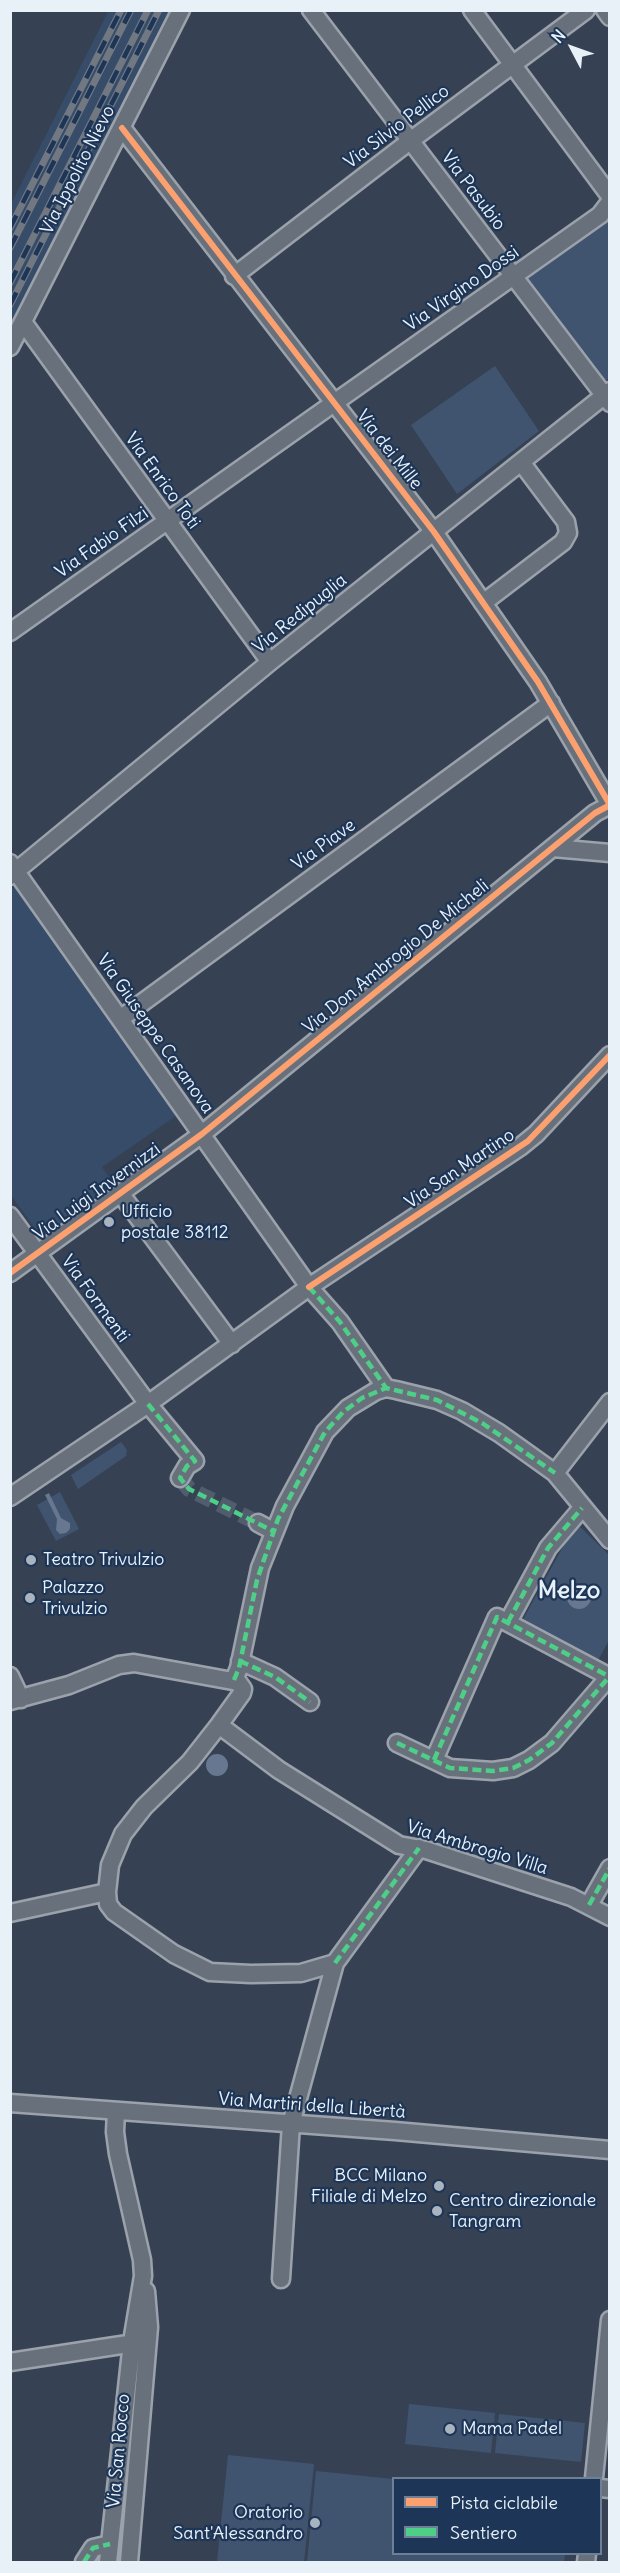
<!DOCTYPE html>
<meta charset="utf-8">
<style>
body{margin:0}
#map{position:relative;width:620px;height:2573px;overflow:hidden;background:#364254;font-family:Delius,sans-serif}
canvas{display:block}
.frame{position:absolute;inset:0;border:12px solid #e8f1f8;pointer-events:none}
.legend{position:absolute;left:392px;top:2477px;width:210px;height:78px;box-sizing:border-box;background:#1d3557;border:2px solid #6e8097;margin:0;padding:8px 10px;list-style:none;font-size:18px;color:#e8f1f8}
.legend li{display:flex;align-items:center;gap:12px;height:30px}
.legend b{width:30px;border:2px solid #6e8097}
.north{position:absolute;left:542px;top:18px;width:60px;height:60px;-webkit-text-stroke:4px #1d3557;paint-order:stroke;rotate:311deg;font-size:16px;font-weight:700;line-height:24px;text-align:center;color:#e8f1f8}
.north::after{content:'';display:block;margin:auto;width:21px;height:27px;background:#e8f1f8;clip-path:polygon(50% 0,100% 100%,50% 72%,0 100%)}
</style>
<div id="map">
<canvas width="620" height="2573"></canvas>
<div class="frame"></div>
<ul class="legend">
<li><b style="height:8px;background:#fca06f"></b>Pista ciclabile</li>
<li><b style="height:8px;background:#4dcf88"></b>Sentiero</li>
</ul>
<div class="north">N</div>
</div>
<script>
const ctx = document.querySelector('canvas').getContext('2d');
ctx.lineJoin = 'round';
function fill(path, color) { ctx.fillStyle = color; ctx.fill(path, 'evenodd'); }
const poly = rows => new Path2D(rows.map(r => 'M' + r).join(''));
function trace(path, color, width, dash) { ctx.strokeStyle = color; ctx.lineWidth = width; ctx.lineCap = dash ? 'butt' : 'round'; ctx.setLineDash(dash || []); ctx.stroke(path); }
function drawText(font, color, halo, rows, align = 'center') {
  ctx.font = font + ' Delius,sans-serif'; ctx.lineWidth = 4.5; ctx.setLineDash([]); ctx.textBaseline = 'middle'; ctx.strokeStyle = halo; ctx.fillStyle = color; for (const [text, x, y, turn = 0] of rows) {
    ctx.save(); ctx.translate(x, y); ctx.rotate((+turn || 0) * Math.PI / 180); ctx.textAlign = isNaN(turn) ? turn : align; if (halo) ctx.strokeText(text, 0, 0); ctx.fillText(text, 0, 0); ctx.restore();
  }
}
const built = poly([
 [109,10,170,11,11,324,11,204],
 [17,885,183,1111,102,1167,116,1187,41,1237,11,1195,10,891]
]);
const green = poly([
 [609,221,609,378,602,384,523,282],
 [495,366,539,431,457,494,411,425],
 [121,1442,127,1450,126,1456,78,1489,71,1475],
 [60,1492,79,1529,56,1541,37,1505],
 [576,1523,609,1555,609,1640,594,1668,519,1627],
 [409,2404,495,2413,491,2453,405,2444],
 [499,2414,585,2423,581,2462,495,2453],
 [228,2455,314,2464,304,2562,217,2562],
 [316,2471,393,2479,394,2554,565,2554,564,2562,307,2562]
]);
const water = poly([
 [49,1493,61,1518,70,1523,70,1529,66,1533,60,1534,56,1530,57,1519,45,1495],
 '567 1597a12 12 0 1 1 24 0a12 12 0 1 1-24 0Z',
 '206 1765a11 11 0 1 1 22 0a11 11 0 1 1-22 0Z'
]);
const streetTunnel = poly([
 [180,1478,189,1489,258,1523]
]);
const street = poly([
 [311,10,610,403],
 [472,10,610,196],
 [605,10,610,17],
 [234,276,410,141,586,10],
 [23,322,270,662],
 [10,347,181,10],
 [483,603,563,542,568,533,566,522,521,462],
 [10,632,600,215,610,202],
 [553,848,610,853],
 [10,863,309,1287,340,1322,386,1388],
 [10,876,270,662,610,391],
 [120,1019,551,703],
 [120,1193,232,1344],
 [10,1216,148,1404,195,1461,187,1466,180,1478],
 [10,1273,202,1134,595,813,610,805,538,682,434,532,122,128],
 [555,1473,610,1402],
 [10,1497,148,1404,309,1287,520,1147,536,1134,610,1055],
 [258,1523,273,1531],
 [508,1622,548,1548,582,1508],
 [240,1661,275,1677,310,1702],
 [10,1676,21,1699],
 [234,1680,239,1668,260,1568,285,1506,325,1432,348,1408,376,1391,386,1388,396,1390,437,1400,462,1411,499,1433,555,1473,610,1540],
 [10,1701,69,1685,119,1665,134,1663,238,1682,243,1689,242,1693,219,1725,190,1762,144,1807,123,1834,110,1865,107,1892,108,1904,114,1912,174,1954,210,1972,251,1974,301,1973,335,1963],
 [219,1725,279,1770,399,1845,426,1850,571,1897,610,1917],
 [397,1743,450,1768,493,1771,513,1768,529,1760,552,1743,609,1677],
 [434,1760,497,1617,610,1677],
 [589,1905,610,1868],
 [10,1913,107,1892],
 [10,2103,395,2131,610,2150],
 [281,2279,291,2124,335,1963,419,1848],
 [10,2362,141,2342],
 [594,2478,610,2320],
 [600,2488,610,2489],
 [84,2562,93,2548,110,2544],
 [108,2562,132,2342,143,2276,142,2260,118,2154,115,2132,116,2111],
 [129,2562,149,2327,146,2291],
 [586,2562,587,2554]
]);
const rail = poly([
 [10,228,121,10],
 [10,248,131,10],
 [10,283,148,10],
 [10,305,159,10]
]);
const quiet = poly([
 [309,1287,340,1322,386,1388],
 [148,1404,195,1461,187,1466,180,1478,189,1489,273,1531],
 [508,1622,548,1548,582,1508],
 [240,1661,275,1677,310,1702],
 [234,1680,239,1668,257,1580,278,1519,325,1432,343,1412,362,1398,386,1388,437,1400,482,1423,555,1473],
 [397,1743,450,1768,493,1771,513,1768,529,1760,552,1743,609,1677],
 [434,1760,497,1617,610,1677],
 [589,1905,610,1868],
 [335,1963,419,1848],
 [84,2562,93,2548,110,2544]
]);
const cycleway = poly([
 [10,1273,202,1134,595,813,610,805,538,682,434,532,122,128],
 [309,1287,528,1141,610,1055]
]);
const markers = [
 [109,1222,6,"#aab4bf"],
 [31,1560,6,"#aab4bf"],
 [30,1598,6,"#aab4bf"],
 [439,2186,6,"#aab4bf"],
 [437,2211,6,"#aab4bf"],
 [450,2429,6,"#aab4bf"],
 [315,2523,6,"#aab4bf"]
];
const streetNames = [
 ["Via Silvio Pellico",397,127,-37],
 ["Via Ippolito Nievo",78,170,-63],
 ["Via Pasubio",473,191,53],
 ["Via Virgino Dossi",462,289,-35],
 ["Via dei Mille",389,450,52],
 ["Via Enrico Toti",162,481,54],
 ["Via Fabio Filzi",102,543,-35],
 ["Via Redipuglia",300,614,-39],
 ["Via Piave",324,845,-36],
 ["Via Don Ambrogio De Micheli",396,957,-39],
 ["Via Giuseppe Casanova",155,1034,55],
 ["Via San Martino",460,1169,-34],
 ["Via Luigi Invernizzi",97,1192,-36],
 ["Via Formenti",95,1299,54],
 ["Via Ambrogio Villa",477,1848,17],
 ["Via Martiri della Libertà",312,2106,4],
 ["Via San Rocco",119,2451,-85]
];
const poiNames = [
 ["Ufficio",121,1212],
 ["postale 38112",121,1233],
 ["Teatro Trivulzio",43,1560],
 ["Palazzo",42,1588],
 ["Trivulzio",42,1609],
 ["BCC Milano",427,2176,"right"],
 ["Filiale di Melzo",427,2197,"right"],
 ["Centro direzionale",449,2201],
 ["Tangram",449,2222],
 ["Mama Padel",462,2429],
 ["Oratorio",303,2513,"right"],
 ["Sant'Alessandro",303,2534,"right"]
];
const districtNames = [
 ["Melzo",569,1591]
];
fill(built, '#364c68');
fill(green, '#405470');
fill(water, '#66778f');
trace(streetTunnel, '#515c6d', 16, [16, 8]);
trace(street, '#9ba2ab', 21);
trace(street, '#68717b', 16);
trace(rail, '#717882', 7);
trace(rail, '#1d3557', 4.5, [14]);
trace(quiet, '#4dcf88', 4.5, [9, 4.5]);
trace(cycleway, '#fca06f', 6);
for (const [x, y, r, color] of markers) { const dot = new Path2D(); dot.arc(x, y, r, 0, 2 * Math.PI); ctx.fillStyle = color; ctx.fill(dot); trace(dot, '#1d3557', 2); }
drawText('18px', '#e8f1f8', '#1d3557', streetNames);
drawText('18px', '#e8f1f8', '#1d3557', poiNames, 'left');
drawText('bold 24px', '#e8f1f8', '#1d3557', districtNames);
</script>
